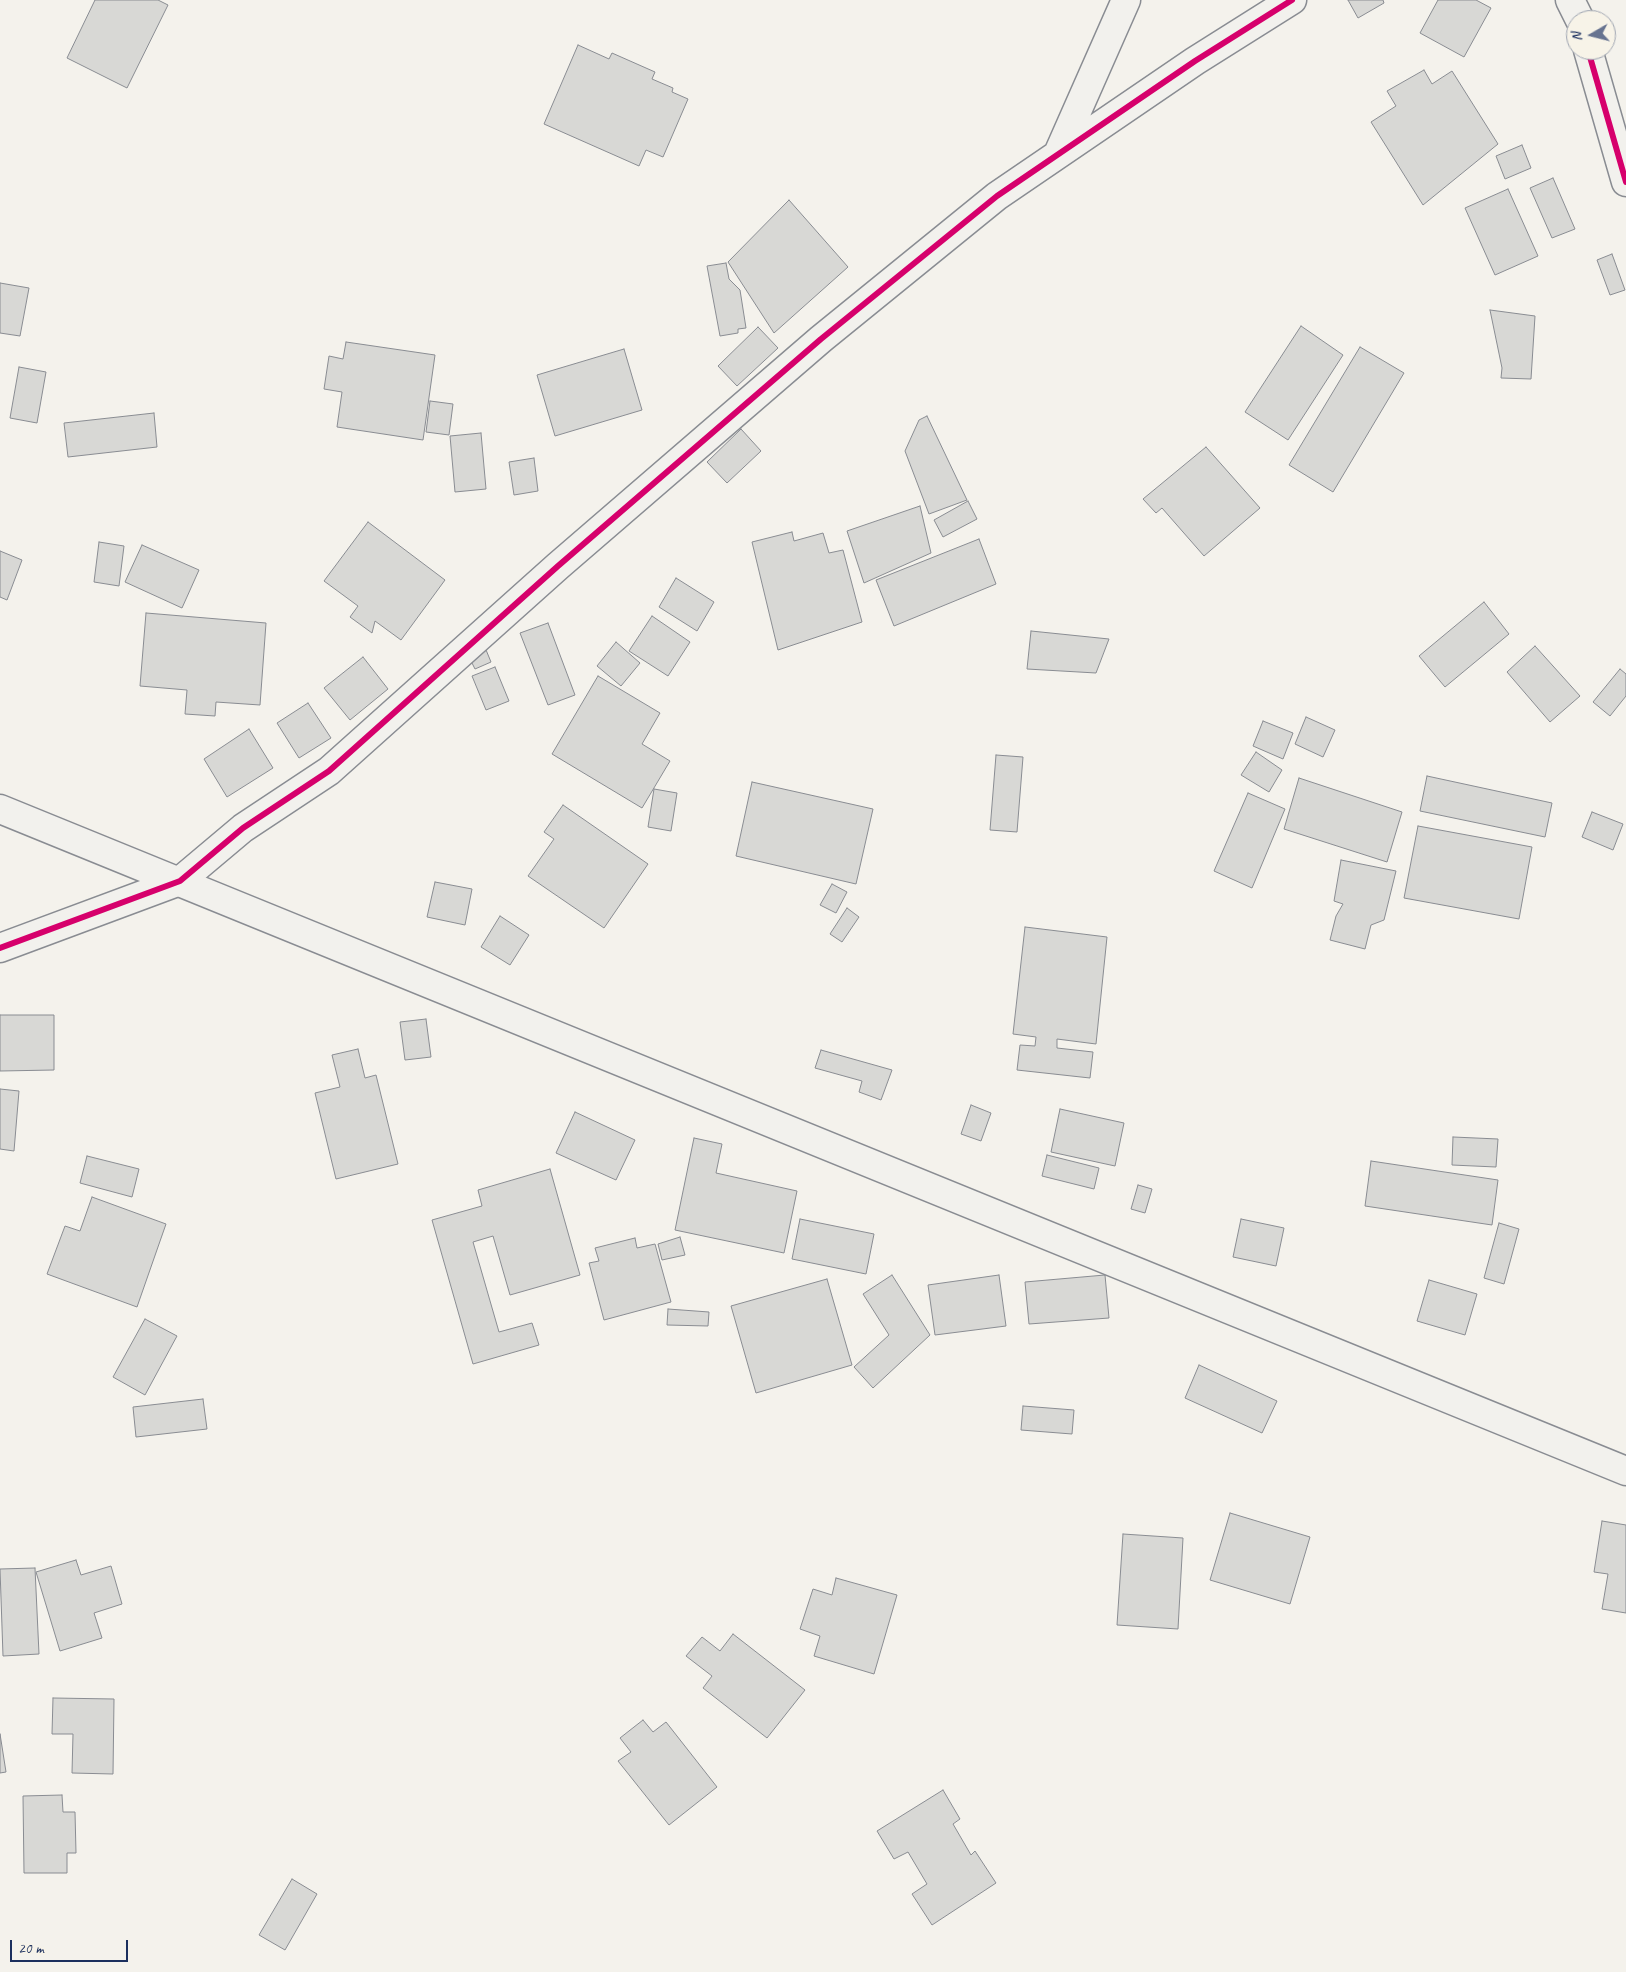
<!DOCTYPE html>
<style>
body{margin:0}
#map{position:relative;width:1626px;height:1972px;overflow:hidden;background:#f4f2ec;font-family:Caveat,sans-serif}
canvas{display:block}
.north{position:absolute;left:1566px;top:10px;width:50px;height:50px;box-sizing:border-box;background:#f7f3e8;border:1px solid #9fa5b1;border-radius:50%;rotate:262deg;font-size:14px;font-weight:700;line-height:20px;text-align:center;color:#1b2f5e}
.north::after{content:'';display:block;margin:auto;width:18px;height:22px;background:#677390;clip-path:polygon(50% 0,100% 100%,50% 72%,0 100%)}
.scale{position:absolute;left:10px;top:1940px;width:118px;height:22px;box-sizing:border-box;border:2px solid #1b2f5e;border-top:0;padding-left:6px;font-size:15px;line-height:18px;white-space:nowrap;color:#1b2f5e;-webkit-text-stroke:4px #f7f3e8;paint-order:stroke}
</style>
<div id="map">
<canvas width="1626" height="1972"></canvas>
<div class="north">N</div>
<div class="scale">20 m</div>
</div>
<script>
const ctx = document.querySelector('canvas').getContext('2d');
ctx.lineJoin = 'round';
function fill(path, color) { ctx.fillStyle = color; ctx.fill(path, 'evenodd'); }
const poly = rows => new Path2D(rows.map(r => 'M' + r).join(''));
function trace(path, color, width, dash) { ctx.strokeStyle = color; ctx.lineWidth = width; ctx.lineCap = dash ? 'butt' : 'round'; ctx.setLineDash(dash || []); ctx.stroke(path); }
const building = poly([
 [95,0,158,0,168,5,127,88,67,58,95,0],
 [1348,0,1383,0,1384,3,1358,18,1348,0],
 [1438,0,1476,0,1491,8,1464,57,1420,33,1438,0],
 [578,45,609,59,612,53,655,72,652,79,673,88,672,92,688,99,663,157,646,150,639,166,544,124,578,45],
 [1424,70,1432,84,1452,71,1498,144,1423,205,1371,122,1396,106,1387,91,1424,70],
 [1522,145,1531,168,1505,179,1496,156,1522,145],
 [1553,178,1575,229,1552,238,1530,188,1553,178],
 [1508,189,1538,256,1495,275,1465,208,1508,189],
 [789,200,848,267,774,333,728,262,789,200],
 [1612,254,1625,290,1610,295,1597,260,1612,254],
 [726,263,729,279,740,290,746,328,738,329,738,333,720,336,707,266,726,263],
 [0,283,29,288,20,336,0,333,0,283],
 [1490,310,1535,316,1531,379,1501,378,1502,368,1490,310],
 [1301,326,1343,355,1288,440,1245,412,1301,326],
 [758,327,778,348,737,386,718,366,758,327],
 [346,342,435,355,423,440,337,427,342,392,324,389,329,356,343,359,346,342],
 [1360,347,1404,373,1333,492,1289,465,1360,347],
 [624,349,642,410,555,436,537,375,624,349],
 [19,367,46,372,37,423,10,418,19,367],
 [430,401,453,404,449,435,426,432,430,401],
 [154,413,157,447,68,457,64,423,154,413],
 [927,416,967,500,929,514,905,451,919,420,927,416],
 [741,429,761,451,727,483,707,462,741,429],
 [481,433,486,489,455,492,450,436,481,433],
 [1206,447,1260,508,1204,556,1162,508,1156,513,1143,499,1206,447],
 [534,458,538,491,514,495,509,462,534,458],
 [968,501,977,519,943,537,934,520,968,501],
 [920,506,931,553,864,583,847,531,920,506],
 [368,522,445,580,401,640,375,621,372,633,350,617,358,606,324,581,368,522],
 [792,532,794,541,823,533,829,553,843,550,862,622,778,650,752,542,792,532],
 [979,539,996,584,894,626,876,580,979,539],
 [99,542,124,546,119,586,94,582,99,542],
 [142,545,199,570,182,608,125,582,142,545],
 [0,551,22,560,7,600,0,597,0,551],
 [676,578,714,602,697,631,659,607,676,578],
 [1484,602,1509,634,1445,687,1419,656,1484,602],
 [146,613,266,623,260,705,216,702,215,716,185,714,187,690,140,686,146,613],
 [652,616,690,642,668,676,629,651,652,616],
 [548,623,575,695,548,705,520,633,548,623],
 [1031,631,1109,639,1096,673,1027,669,1031,631],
 [616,642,640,663,621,686,597,666,616,642],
 [484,645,491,662,475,669,467,653,484,645],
 [1535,646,1580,696,1550,722,1507,672,1535,646],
 [363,657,388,689,350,720,324,688,363,657],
 [495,667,509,701,486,710,472,676,495,667],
 [1620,669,1626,674,1626,696,1610,716,1593,702,1620,669],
 [598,676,660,713,642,744,670,761,642,808,552,754,598,676],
 [308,703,331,738,299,758,277,723,308,703],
 [1306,717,1335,730,1323,757,1295,744,1306,717],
 [1263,721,1293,733,1283,759,1253,746,1263,721],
 [249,729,273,768,227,797,204,759,249,729],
 [1256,752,1282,770,1269,792,1241,775,1256,752],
 [996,755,1023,757,1017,832,990,830,996,755],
 [1427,776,1552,803,1545,837,1420,811,1427,776],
 [1299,778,1402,812,1387,862,1284,829,1299,778],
 [752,782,873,809,856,884,736,856,752,782],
 [654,789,677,793,671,831,648,827,654,789],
 [1248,793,1285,809,1252,888,1214,871,1248,793],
 [563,805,648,864,604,928,528,876,554,839,544,832,563,805],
 [1592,812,1623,824,1613,850,1582,837,1592,812],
 [1418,826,1532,847,1519,919,1404,898,1418,826],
 [1341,860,1396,871,1384,920,1371,925,1365,949,1330,940,1336,916,1343,904,1334,901,1341,860],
 [435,882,472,889,465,925,427,917,435,882],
 [832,884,847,892,836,913,820,905,832,884],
 [847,908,859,917,842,942,830,934,847,908],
 [500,916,529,935,510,965,481,947,500,916],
 [1025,927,1107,937,1096,1044,1057,1039,1057,1048,1093,1052,1090,1078,1017,1070,1020,1045,1035,1046,1036,1037,1013,1034,1025,927],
 [0,1015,54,1015,54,1070,0,1071,0,1015],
 [426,1019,431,1057,405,1060,400,1022,426,1019],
 [358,1049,365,1078,376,1075,398,1164,336,1179,315,1093,340,1087,332,1055,358,1049],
 [821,1050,892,1070,881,1100,859,1092,862,1081,815,1068,821,1050],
 [0,1089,19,1091,14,1151,0,1149,0,1089],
 [971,1105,991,1113,981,1141,961,1134,971,1105],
 [1060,1109,1124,1123,1115,1166,1051,1152,1060,1109],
 [575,1112,635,1140,616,1180,556,1153,575,1112],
 [1453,1137,1498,1139,1496,1167,1452,1165,1453,1137],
 [694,1138,722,1144,716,1173,797,1191,784,1253,675,1230,694,1138],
 [1047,1155,1099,1168,1094,1189,1042,1176,1047,1155],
 [87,1156,139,1169,132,1197,80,1183,87,1156],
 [1371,1161,1498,1180,1492,1225,1365,1206,1371,1161],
 [550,1169,580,1275,510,1295,493,1236,473,1242,499,1332,532,1323,539,1345,473,1364,432,1220,482,1206,478,1190,550,1169],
 [1138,1185,1152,1189,1145,1213,1131,1209,1138,1185],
 [92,1197,166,1224,137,1307,47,1274,65,1226,80,1231,92,1197],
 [800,1219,874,1234,866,1274,792,1259,800,1219],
 [1241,1219,1284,1228,1276,1266,1233,1257,1241,1219],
 [1499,1223,1519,1229,1504,1284,1484,1278,1499,1223],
 [680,1237,685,1255,662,1260,658,1244,680,1237],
 [635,1238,637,1248,655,1244,671,1302,604,1320,589,1263,599,1261,595,1248,635,1238],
 [892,1275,930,1335,873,1388,854,1367,889,1335,863,1294,892,1275],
 [999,1275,1006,1326,935,1335,928,1285,999,1275],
 [1105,1275,1109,1318,1029,1324,1025,1282,1105,1275],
 [827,1279,852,1365,756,1393,731,1306,827,1279],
 [1429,1280,1477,1294,1465,1335,1417,1321,1429,1280],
 [668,1309,709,1312,708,1326,667,1325,668,1309],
 [145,1319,177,1336,145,1395,113,1377,145,1319],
 [1199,1365,1277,1401,1262,1433,1185,1398,1199,1365],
 [203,1399,207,1429,136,1437,133,1407,203,1399],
 [1023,1406,1074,1410,1072,1434,1021,1430,1023,1406],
 [1230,1513,1310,1537,1290,1604,1210,1580,1230,1513],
 [1602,1521,1626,1525,1626,1613,1602,1609,1608,1574,1594,1572,1602,1521],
 [1123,1534,1183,1538,1178,1629,1117,1625,1123,1534],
 [76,1560,81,1575,111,1566,122,1604,94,1613,102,1638,60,1651,36,1572,76,1560],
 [35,1568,39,1654,3,1656,0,1569,35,1568],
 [836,1578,897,1595,874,1674,814,1656,820,1636,800,1629,813,1589,832,1595,836,1578],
 [733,1634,805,1690,767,1738,703,1688,712,1676,686,1656,702,1637,720,1651,733,1634],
 [53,1698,114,1699,113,1774,72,1773,73,1734,52,1734,53,1698],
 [643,1720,653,1732,666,1722,717,1787,669,1825,618,1761,631,1752,620,1738,643,1720],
 [0,1734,6,1772,0,1773,0,1734],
 [943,1790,960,1819,953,1824,971,1855,975,1851,996,1883,932,1925,912,1894,927,1884,908,1852,894,1859,877,1831,943,1790],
 [62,1795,63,1812,75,1812,76,1853,67,1853,67,1873,24,1873,23,1796,62,1795],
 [292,1879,317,1894,285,1950,259,1935,292,1879]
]);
const minor = poly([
 [1570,0,1580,20],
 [1588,50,1626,182],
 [1058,154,1126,0],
 [0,948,180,881,243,828,329,771,558,566,821,339,997,196,1195,61,1292,0]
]);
const major = poly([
 [0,809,1626,1471]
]);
const cycleway = poly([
 [1588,50,1626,182],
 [0,948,180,881,243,828,329,771,558,566,821,339,997,196,1195,61,1292,0]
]);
fill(building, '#d8d8d5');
trace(building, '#898c92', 1);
trace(minor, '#898c92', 31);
trace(major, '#898c92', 31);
trace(minor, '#f2f1ed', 28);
trace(major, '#f2f1ed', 28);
trace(cycleway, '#d6006c', 6);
</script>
